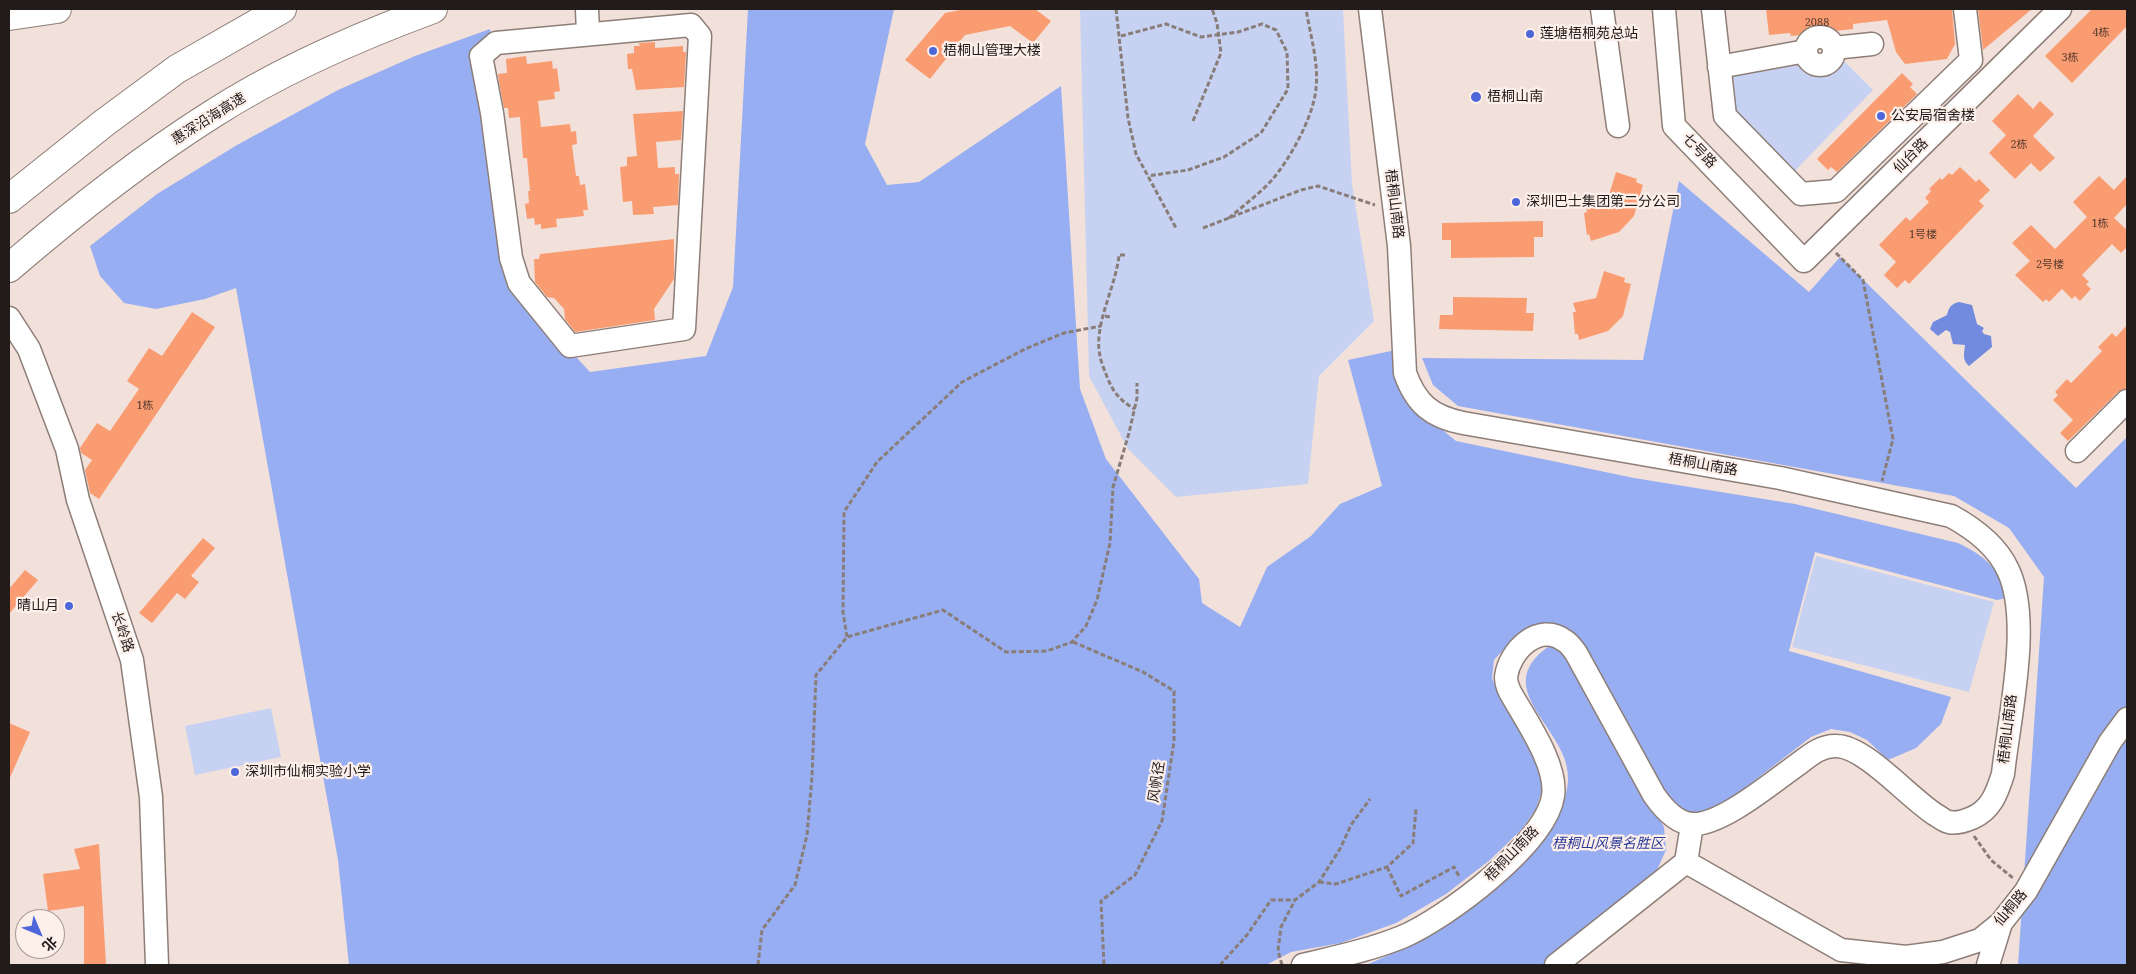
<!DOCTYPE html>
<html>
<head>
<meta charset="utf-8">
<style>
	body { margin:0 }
	#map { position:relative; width:2136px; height:974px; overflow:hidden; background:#f2e1da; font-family:"Noto Serif","Noto Sans SC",serif }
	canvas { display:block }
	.frame { position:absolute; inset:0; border:10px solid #211b19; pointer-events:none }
	.north { position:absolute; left:15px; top:909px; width:50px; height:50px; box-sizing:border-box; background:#fdefe9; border:1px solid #a59a96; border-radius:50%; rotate:135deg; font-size:14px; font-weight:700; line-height:20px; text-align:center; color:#211b19 }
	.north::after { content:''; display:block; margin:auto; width:18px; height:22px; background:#4d67db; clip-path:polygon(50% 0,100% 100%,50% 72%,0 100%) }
</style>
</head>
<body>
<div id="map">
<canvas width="2136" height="974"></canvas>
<div class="frame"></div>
<div class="north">北</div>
</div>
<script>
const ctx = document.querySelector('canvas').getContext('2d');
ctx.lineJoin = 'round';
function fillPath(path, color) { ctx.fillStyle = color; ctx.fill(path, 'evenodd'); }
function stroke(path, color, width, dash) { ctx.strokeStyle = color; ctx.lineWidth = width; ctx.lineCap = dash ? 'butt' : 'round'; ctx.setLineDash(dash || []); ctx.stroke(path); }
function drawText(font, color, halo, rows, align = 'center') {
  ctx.font = font + ' "Noto Serif","Noto Sans SC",serif'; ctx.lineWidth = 4.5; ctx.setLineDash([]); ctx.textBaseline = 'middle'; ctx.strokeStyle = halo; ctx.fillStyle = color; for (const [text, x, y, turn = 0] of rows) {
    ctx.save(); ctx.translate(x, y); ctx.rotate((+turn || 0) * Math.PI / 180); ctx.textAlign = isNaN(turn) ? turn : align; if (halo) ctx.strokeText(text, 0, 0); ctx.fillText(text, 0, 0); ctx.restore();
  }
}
const green = new Path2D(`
	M1080 9H1343L1352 184 1374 321 1319 376 1308 484 1176 497 1128 449 1089 376Z
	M1841 58 1873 90 1793 173 1733 113 1724 75 1797 60 1807 69 1818 73 1837 65Z
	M1816 556 1994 602 1969 692 1792 647Z
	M271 708 281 757 195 775 185 726Z`);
const forest = new Path2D(`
	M748 9H894L865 144 887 185 919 182 1061 86 1080 389 1106 459 1199 579 1202 603 1240 627 1267 567 1311 536 1340 504 1382 486 1348 360 1391 351 1410 362 1434 423 1456 441 1634 478 1795 504 1958 543C1989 558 1995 567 2010 597L1997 600 1815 552 1789 651 1951 697 1941 724 1916 748 1888 760 1867 740 1850 732 1831 729 1811 737 1728 801 1706 814 1683 813 1667 799 1572 637 1511 642 1494 660 1492 678 1501 701 1542 766 1543 787 1536 809 1522 829 1490 860 1446 894 1396 923 1341 943 1291 952 1266 965H349L338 860 236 288 205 299 156 309 124 303 100 276 90 246 157 194 237 145 338 90 415 56 490 29 516 292 590 372 706 356 733 287Z
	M1679 181 1809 292 1840 257 2076 488 2127 437V965H2018L2044 577 2009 528 1954 496 1458 406 1433 385 1422 358 1643 360Z
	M1549 646 1561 647 1576 665 1664 827 1666 850 1653 879 1546 965H1366C1435 937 1561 864 1568 781 1572 729 1486 691 1549 646Z`);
const water = new Path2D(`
	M1959 302 1972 305 1977 324 1984 328 1982 331 1984 334 1991 336 1992 347 1969 366C1962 360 1964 354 1965 345L1953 344 1950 332 1946 330 1938 336 1930 329 1933 322 1947 315C1949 307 1951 304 1959 302Z`);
const building = new Path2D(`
	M965 9H1035L1051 21 1033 43 1010 26 965 35 930 79 905 60 945 13Z
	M1766 9H1952L1955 44 1947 59 1905 64 1896 52 1887 20 1853 24V29L1791 36 1790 33 1769 35Z
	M1978 9H2032L1983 50Z
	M2092 9H2127V26L2072 83 2045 56Z
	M655 42V48L683 46V52H686L684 87 636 90 632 69H628L627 54 634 53V46H640L639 43Z
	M526 56 527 64 552 61 553 69 557 68 560 91 554 92 555 99 538 101 541 127 570 124 571 132 576 131 577 144 572 145 576 176H579L580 185 585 184 588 210H583L584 216 556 219 557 227 541 229V224L535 225 534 218 527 219 525 204 529 203 528 191H530L527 158H523L520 117 509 118 508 108H504L499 82 498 74 507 73 506 59Z
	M1902 73 1913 84 1910 87 1917 94 1837 172 1831 167 1828 170 1817 159Z
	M2018 94 2033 109 2040 101 2054 114 2033 136 2055 158 2040 172 2031 163 2015 179 1989 153 2006 135 1992 121Z
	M683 111 681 140 656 142 658 168 675 167V174H679L678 205 653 207 654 214 633 215 632 201 623 202 620 167 627 166V157L637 156 633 114Z
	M1960 167 1976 182 1979 179 1990 190 1979 201 1984 206 1909 284 1905 280 1897 288 1884 275 1896 262 1879 245 1906 217 1910 221 1929 202 1925 198 1931 191 1929 189 1940 178 1942 180 1949 173 1952 175Z
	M1616 172 1637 179 1636 182 1643 185 1634 216 1619 232 1591 241 1589 234 1587 235 1584 213 1587 212 1585 203 1608 198Z
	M2099 176 2114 190 2127 176V204L2114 218 2127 230V247L2121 253 2112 244 2082 275 2089 282 2086 284 2091 289 2080 301 2075 296 2072 299 2062 289 2049 302 2046 299 2043 302 2015 275 2030 261 2012 243 2031 225 2055 249 2087 217 2073 202Z
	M1543 221V237H1534V257L1451 258V240H1442V223Z
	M674 239V279L654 309 655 320 575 332 565 319 564 309 554 298 547 297 535 282 534 259H539L540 254Z
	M1604 271 1625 278 1624 282 1631 284 1623 316 1608 331 1579 340 1578 334H1575L1573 312H1576L1573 303 1596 298Z
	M1453 297 1527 298 1526 313H1534L1533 331 1439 329 1440 315H1453Z
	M192 312 215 327 99 499 90 493 85 470 92 460 81 453 80 448 97 423 110 431 139 389 127 381 149 348 162 356Z
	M2127 325V388L2118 392 2068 441 2060 433 2073 420 2053 400 2058 395 2055 392 2067 379 2071 383 2081 373 2102 351 2098 347 2112 333 2116 337Z
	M203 538 215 548 191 576 199 582 185 599 177 593 152 623 139 613Z
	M25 570 38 580 9 614V589Z
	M9 723 30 732 9 780Z
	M99 844 106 965H84V906L48 911 43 874 80 869 74 849Z`);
const path = new Path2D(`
	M1116 9 1128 118 1136 154 1176 228
	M1121 36 1166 24 1201 37 1238 32 1262 24 1276 30 1287 52 1288 89 1261 133 1224 157 1188 170 1148 176
	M1193 121 1221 53 1217 23 1212 9
	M1229 218C1243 206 1259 194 1272 180 1290 159 1314 116 1316 88 1319 63 1310 34 1306 9
	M1203 228 1301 190 1318 186 1375 205
	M1836 253 1863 280 1893 439 1882 481
	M1125 255H1119C1116 287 1093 325 1100 356 1101 362 1104 369 1106 374 1112 391 1120 401 1135 409
	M1105 316 1110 317
	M847 637 843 612 844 512 877 462 962 382 1025 349 1064 333 1101 326
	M1073 642 1143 672 1174 691V741L1162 821 1135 875 1101 901 1104 965
	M1974 836 1991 860 2013 878
	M1387 867 1401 896 1454 867 1460 878
	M1319 882 1336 884 1387 867 1413 843 1416 809
	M758 965 762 930 795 885 807 835 812 777 816 675 847 637 943 610 1006 652 1047 651 1072 642 1086 626 1097 600 1110 543 1113 487 1129 433 1137 398V383
	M1220 965 1247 935 1271 900H1295
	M1282 965 1278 951 1281 927 1295 900 1319 882 1340 849 1351 825 1370 799`);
const minor = new Path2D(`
	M587 9 588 33
	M1602 9 1618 126
	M1664 9 1674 126 1804 261 2060 9
	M1713 9 1725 116 1801 194 1836 191 1971 60 1965 9
	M691 25 700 36 684 329 570 346 519 283 511 258 492 113 481 56 496 43Z
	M1806 51a14 14 0 1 1 28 0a14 14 0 1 1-28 0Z
	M1834 48 1872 44
	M1719 67 1806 51
	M9 318 29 349 67 449 78 500 132 660 151 797 157 965
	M2077 451 2127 401
	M1692 825 1686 862 1841 950 1906 957 1943 952 1980 940 2001 923 2026 891 2110 742 2127 719
	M1303 965C1336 957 1370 950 1402 937 1445 919 1546 844 1553 796 1558 765 1525 719 1510 692 1508 688 1506 682 1506 677 1509 651 1539 621 1565 641 1569 643 1573 649 1576 653L1654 795C1663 808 1676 823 1692 824 1721 826 1774 781 1797 765 1809 756 1821 745 1837 746 1866 747 1910 799 1936 815 1940 817 1945 822 1949 822 1957 824 1965 821 1972 818 1991 810 1997 793 2003 774 2009 718 2032 620 2008 570 1997 546 1973 528 1951 516L1780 478 1463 423C1432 417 1416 404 1405 373L1399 246 1370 9
	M1556 965 1686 862
	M1988 965 2001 923`);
const major = new Path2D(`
	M9 16 57 9`);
const highway = new Path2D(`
	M9 199 104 123 177 69 282 9
	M9 268C73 213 140 160 211 115 279 71 357 37 433 9`);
const markers = [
	[1530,34,5,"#4d67db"],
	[933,51,5,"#4d67db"],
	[1476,97,6,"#4d67db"],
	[1881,116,5,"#4d67db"],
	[1516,202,5,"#4d67db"],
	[69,606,5,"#4d67db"],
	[235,772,5,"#4d67db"]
];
const numberNames = [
	["2088",1817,23],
	["4栋",2101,33],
	["3栋",2070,58],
	["2栋",2019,145],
	["1栋",2100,224],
	["1号楼",1923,235],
	["2号楼",2050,265],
	["1栋",145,406]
];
const poiNames = [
	["莲塘梧桐苑总站",1540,34],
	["梧桐山管理大楼",943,51],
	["梧桐山南",1487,97],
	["公安局宿舍楼",1891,116],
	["深圳巴士集团第二分公司",1526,202],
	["晴山月",59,606,"right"],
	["深圳市仙桐实验小学",245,772]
];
const streetNames = [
	["惠深沿海高速",209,119,-32],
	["七号路",1699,151,46],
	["仙台路",1911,156,-45],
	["梧桐山南路",1394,204,83],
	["梧桐山南路",1703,465,10],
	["长岭路",122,632,71],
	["梧桐山南路",2008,729,-83],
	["风帆径",1157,782,-81],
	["梧桐山南路",1512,854,-46],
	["仙桐路",2011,908,-50]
];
const parkNames = [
	["梧桐山风景名胜区",1608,844]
];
fillPath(green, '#c7d2f2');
fillPath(forest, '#98aef2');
fillPath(water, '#738bde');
fillPath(building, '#fa9c72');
stroke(minor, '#8d7e77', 25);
stroke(major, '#8d7e77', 30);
stroke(highway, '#8d7e77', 30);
stroke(path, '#887d78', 3, [5, 2.5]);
stroke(minor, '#fff', 22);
stroke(major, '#fff', 28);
stroke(highway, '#fff', 28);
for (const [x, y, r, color] of markers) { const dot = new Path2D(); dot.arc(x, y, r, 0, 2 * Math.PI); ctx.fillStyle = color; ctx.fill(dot); stroke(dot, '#fdefe9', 2); }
drawText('11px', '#573b2f', null, numberNames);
drawText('14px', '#211b19', '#fdefe9', poiNames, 'left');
drawText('14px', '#211b19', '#fdefe9', streetNames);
drawText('italic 14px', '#293a9a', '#fdefe9', parkNames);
</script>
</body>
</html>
